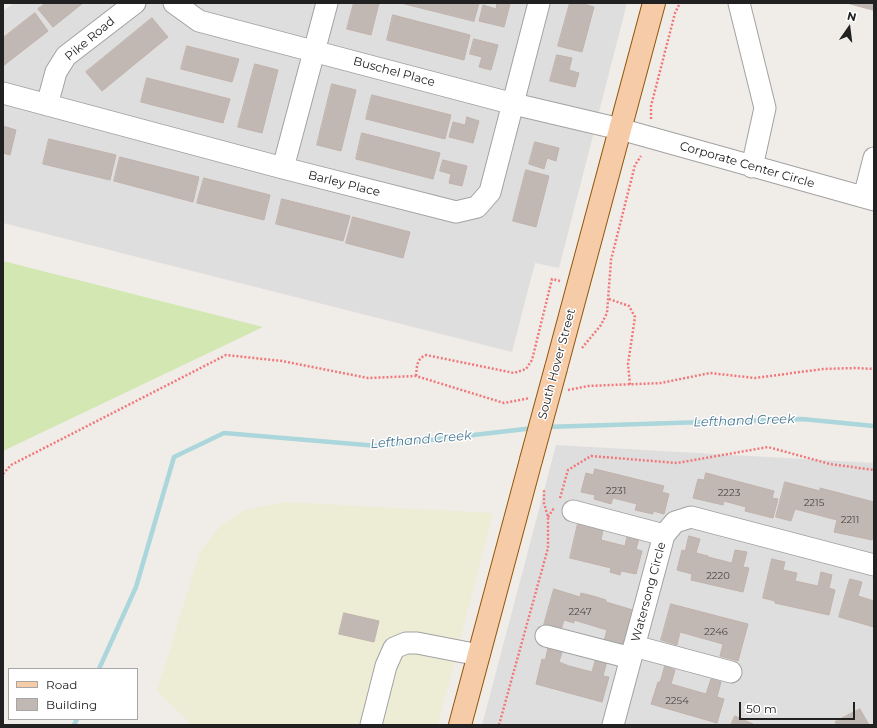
<!DOCTYPE html>
<html>
<head>
<meta charset="utf-8">
<style>
	body { margin:0 }
	#map { position:relative; width:877px; height:728px; overflow:hidden; background:#f0ede8; font-family:Montserrat,sans-serif }
	canvas { display:block }
	.frame { position:absolute; inset:0; border:4px solid #212121; pointer-events:none }
	.legend { position:absolute; left:8px; top:668px; width:130px; height:52px; box-sizing:border-box; background:#fff; border:1px solid #a6a6a6; margin:0; padding:5px 7px; list-style:none; font-size:12px; color:#212121 }
	.legend li { display:flex; align-items:center; gap:8px; height:20px }
	.legend b { width:20px; border:1px solid #a6a6a6 }
	.north { position:absolute; left:829px; top:8px; width:40px; height:40px; -webkit-text-stroke:3px #fff; paint-order:stroke; rotate:14deg; font-size:11px; font-weight:700; line-height:16px; text-align:center; color:#212121 }
	.north::after { content:''; display:block; margin:auto; width:14px; height:18px; background:#212121; clip-path:polygon(50% 0,100% 100%,50% 72%,0 100%) }
	.scale { position:absolute; left:739px; top:702px; width:116px; height:18px; box-sizing:border-box; border:2px solid #212121; border-top:0; padding-left:5px; font-size:12px; line-height:14px; white-space:nowrap; color:#212121; -webkit-text-stroke:3px #fff; paint-order:stroke }
</style>
</head>
<body>
<div id="map">
<canvas width="877" height="728"></canvas>
<div class="frame"></div>
<ul class="legend">
<li><b style="height:5px;background:#f6cba7"></b>Road</li>
<li><b style="height:11px;background:#c1b8b4"></b>Building</li>
</ul>
<div class="north">N</div>
<div class="scale">50 m</div>
</div>
<script>
const ctx = document.querySelector('canvas').getContext('2d');
ctx.lineJoin = 'round';
function fillPath(path, color) { ctx.fillStyle = color; ctx.fill(path, 'evenodd'); }
function stroke(path, color, width, dash) { ctx.strokeStyle = color; ctx.lineWidth = width; ctx.lineCap = dash ? 'butt' : 'round'; ctx.setLineDash(dash || []); ctx.stroke(path); }
function drawText(font, color, halo, rows, align = 'center') {
  ctx.font = font + ' Montserrat,sans-serif'; ctx.lineWidth = 3; ctx.setLineDash([]); ctx.textBaseline = 'middle'; ctx.strokeStyle = halo; ctx.fillStyle = color; for (const [text, x, y, turn = 0] of rows) {
    ctx.save(); ctx.translate(x, y); ctx.rotate((+turn || 0) * Math.PI / 180); ctx.textAlign = isNaN(turn) ? turn : align; if (halo) ctx.strokeText(text, 0, 0); ctx.fillText(text, 0, 0); ctx.restore();
  }
}
const residential = new Path2D(`
	M14 3H627L559 268 535 263 512 352 3 223V11Z
	M556 445 874 463V725H482Z`);
const farmland = new Path2D(`
	M286 502 493 513 438 725H192L157 691 200 552 221 525 245 510Z`);
const grass = new Path2D(`
	M3 261 263 327 3 451Z`);
const stream = new Path2D(`
	M545 427 802 419 874 426
	M99 669 136 587 174 457 224 433 378 446 534 428
	M74 725 77 719`);
const building = new Path2D(`
	M46 3H83L53 27 38 9Z
	M354 3H379L371 35 347 29Z
	M401 3H479L474 21Z
	M497 3 510 4 504 27 479 21 483 5 496 9Z
	M570 3H580L594 7 582 52 558 46Z
	M847 3H874V10Z
	M35 13 48 31 3 66V38Z
	M393 15 470 35 464 60 387 40Z
	M152 18 168 37 102 91 86 72Z
	M474 39 498 45 491 70 479 67 482 57 470 54Z
	M187 46 239 59 232 82 181 69Z
	M557 55 572 58 569 70 579 73 575 87 550 81Z
	M255 64 278 70 262 133 238 127Z
	M147 78 230 99 223 123 141 102Z
	M332 84 356 90 341 151 317 145Z
	M372 95 451 115 445 139 366 119Z
	M467 117 479 121 473 143 449 137 453 122 465 125Z
	M3 126 16 130 10 155 3 153Z
	M362 133 440 153 433 179 356 159Z
	M49 139 116 155 110 180 43 164Z
	M535 142 559 148 556 161 547 158 544 169 529 164Z
	M120 157 199 177 193 202 114 181Z
	M443 160 467 166 462 186 449 183 451 174 440 171Z
	M526 170 549 176 536 227 513 221Z
	M204 178 270 195 264 220 197 203Z
	M282 199 350 216 343 241 276 224Z
	M353 217 410 232 403 258 346 243Z
	M595 469 664 486 662 492 669 494 664 514 653 511V514L635 510 637 504 613 498 611 504 594 499 595 495 581 492 586 473 593 475Z
	M706 473 774 491 772 498 778 499 773 518 745 511 746 507 724 501 723 505 693 498 698 479 704 480Z
	M785 482 820 491V488L874 502V531L872 540 834 532 837 520 795 509 791 521 776 517Z
	M579 519 604 525 601 540 625 546 628 532 640 535 636 549 642 551 636 574 621 571 620 575 610 572 611 568 570 558Z
	M689 536 700 539 696 553 708 556V557L732 563 735 550 747 552 743 567 749 568 743 592 691 580 692 574 677 570 682 550 685 551Z
	M772 559 785 562 783 570 797 573 795 581 818 586 821 572 832 575 829 588 835 590 829 615 775 603V601L763 598Z
	M850 579 862 582 858 596 874 601V627L839 617Z
	M554 589 580 597 581 593 593 596 606 600V602L633 610 622 646 604 641 607 630 574 620V623L564 620 561 630 544 625Z
	M671 604 748 624 738 661 720 656 723 644 680 632 677 645 661 640Z
	M344 613 379 621 374 642 339 634Z
	M549 645 563 649 559 662 569 666 592 672 596 658 607 661 603 676 609 677 602 702 536 684 542 659 545 660Z
	M665 666 675 670 671 684 706 694 711 679 721 682 717 697 724 699 717 723 651 704 658 682H660Z
	M860 709 869 725H837L835 722Z
	M735 716 753 724 752 725H731Z`);
const path = new Path2D(`
	M651 119V106L675 13 680 3
	M609 299 629 306 635 317 628 364 630 385
	M582 348 601 325 607 313 611 260 635 165 641 156
	M416 376C417 367 416 359 426 355L514 373 526 369 532 360 552 279 560 281
	M568 390 588 386 661 383 710 373 755 378 823 369 856 368 874 369
	M3 474 11 465 226 355 282 361 368 378 416 376 504 403 530 398
	M560 498 568 470 591 456 677 463 768 447 830 464 874 470
	M548 517 554 508
	M499 725 548 548V517L544 503V489`);
const minor = new Path2D(`
	M174 3 199 21 514 104 620 129 874 200
	M739 3 765 108 752 167
	M3 93 283 168 456 212 477 207 490 192 539 3
	M47 105 56 72 66 56 135 3
	M283 168 327 3
	M864 197 874 158
	M573 511 664 535
	M546 636 631 658
	M634 646 731 672
	M371 725 386 666 394 648 406 643H417L479 655
	M613 725 664 535 675 522 691 517 874 565`);
const major = new Path2D(`
	M556 368 654 3
	M460 725 531 460`);
const majorBridge = new Path2D(`
	M531 460 556 368`);
const numberNames = [
	["2231",616,491],
	["2223",729,493],
	["2215",814,503],
	["2211",850,520],
	["2220",718,576],
	["2247",580,612],
	["2246",716,632],
	["2254",677,701]
];
const streetNames = [
	["Pike Road",90,39,-40],
	["Buschel Place",394,72,15],
	["Corporate Center Circle",747,165,16],
	["Barley Place",344,184,14],
	["South Hover Street",557,364,-75],
	["Watersong Circle",649,592,-75]
];
const waterNames = [
	["Lefthand Creek",744,421,-2],
	["Lefthand Creek",421,440,-5]
];
fillPath(residential, '#dfdede');
fillPath(farmland, '#edecd5');
fillPath(grass, '#d2e7b2');
stroke(stream, '#abd6db', 4.5);
fillPath(building, '#c1b8b4');
stroke(building, '#c1b2ab', 1);
stroke(minor, '#a2a2a2', 23);
stroke(major, '#93560a', 24);
stroke(path, '#f1787a', 2.5, [2, 2]);
stroke(minor, '#fff', 21);
stroke(major, '#f6cba7', 22);
stroke(majorBridge, '#93560a', 24, []);
stroke(majorBridge, '#f6cba7', 22);
drawText('10px', '#494746', null, numberNames);
drawText('12px', '#212121', '#fff', streetNames);
drawText('italic 13px', '#487794', '#fff', waterNames);
</script>
</body>
</html>
